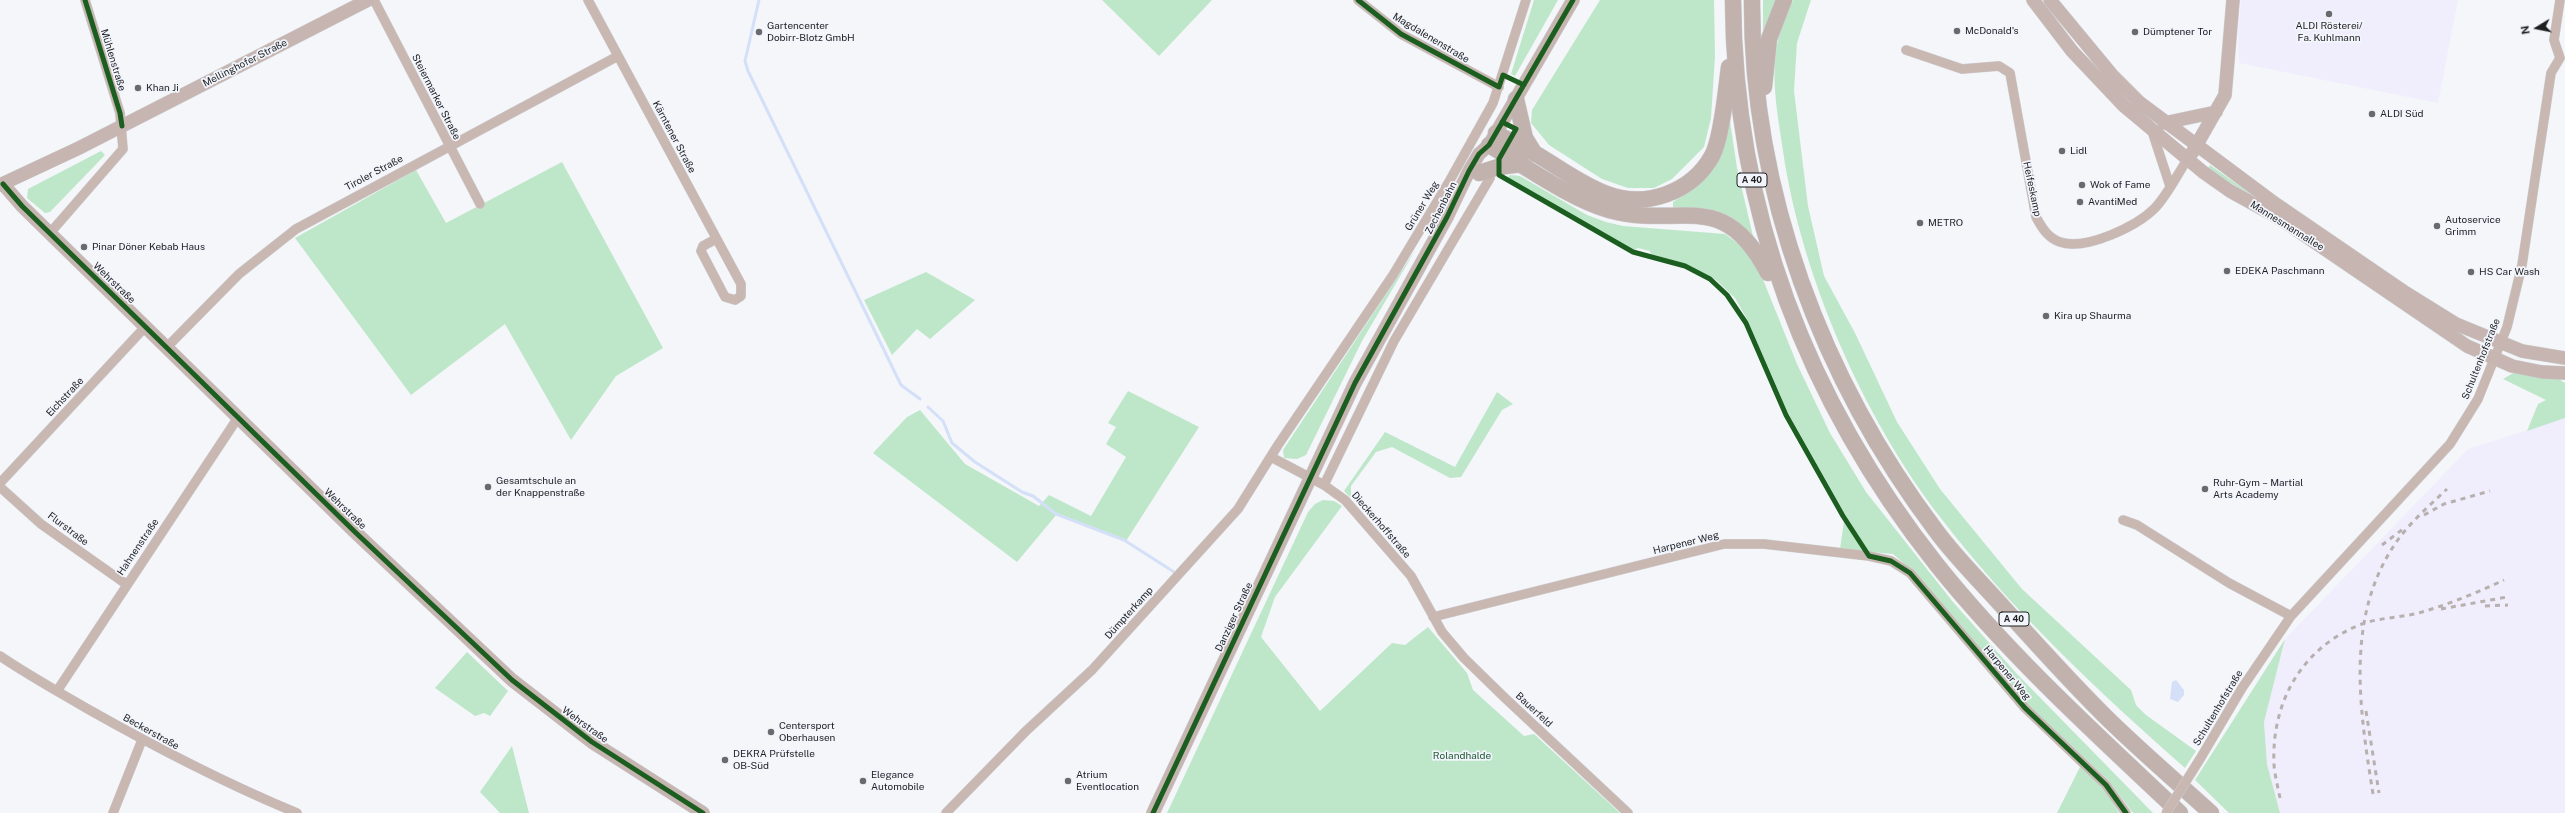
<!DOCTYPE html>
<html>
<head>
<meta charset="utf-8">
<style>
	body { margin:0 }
	#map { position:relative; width:2565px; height:813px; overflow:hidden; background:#f4f6fa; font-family:"Public Sans",sans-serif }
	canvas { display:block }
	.north { position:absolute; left:2517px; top:8px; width:40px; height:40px; -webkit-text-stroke:3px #f2f5fc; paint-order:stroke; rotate:260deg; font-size:11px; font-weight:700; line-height:16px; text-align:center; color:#1e1f21 }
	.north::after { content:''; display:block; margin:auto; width:14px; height:18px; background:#1e1f21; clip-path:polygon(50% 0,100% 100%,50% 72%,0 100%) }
</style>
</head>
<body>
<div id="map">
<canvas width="2565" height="813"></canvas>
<div class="north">N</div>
</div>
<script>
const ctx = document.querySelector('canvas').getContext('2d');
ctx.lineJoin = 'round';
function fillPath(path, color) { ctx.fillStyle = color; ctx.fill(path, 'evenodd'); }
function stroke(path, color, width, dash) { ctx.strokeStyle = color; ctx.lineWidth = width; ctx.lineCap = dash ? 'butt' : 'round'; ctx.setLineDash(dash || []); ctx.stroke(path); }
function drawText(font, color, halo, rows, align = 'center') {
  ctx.font = font + ' "Public Sans",sans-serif'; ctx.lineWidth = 3.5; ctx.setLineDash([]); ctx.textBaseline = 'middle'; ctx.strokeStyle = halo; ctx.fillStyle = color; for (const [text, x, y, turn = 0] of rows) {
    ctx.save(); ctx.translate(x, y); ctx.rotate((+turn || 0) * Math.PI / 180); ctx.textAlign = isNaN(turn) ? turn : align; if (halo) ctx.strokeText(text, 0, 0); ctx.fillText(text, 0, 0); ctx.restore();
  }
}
const industrial = new Path2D(`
	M2241 0H2458L2438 103 2239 63 2238 31Z
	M2565 418V813H2280L2267 764 2264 722 2285 639 2468 449Z`);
const green = new Path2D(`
	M1102 0H1212L1159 56Z
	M1534 0H1558L1515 76 1511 74Z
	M1600 0H1714L1715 56 1711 118 1704 147 1672 179 1654 188H1628L1602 179 1549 145 1531 123 1532 110Z
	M1763 0H1776L1763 33Z
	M1793 0H1811L1797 43 1794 91 1808 206 1824 276 1855 333 1897 422 1940 489 2022 589 2131 690 2136 705 2146 715 2196 751 2185 768C2098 691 2011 610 1940 517 1863 417 1801 275 1783 151 1775 96 1765 51 1793 0Z
	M1729 114 1737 168 1753 236C1729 217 1705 208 1673 207V202C1717 176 1717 161 1729 114Z
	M101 151 105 155 50 212 45 213 27 198 28 189Z
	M562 162 663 348 616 376 571 440 505 324 411 395 295 238 416 170 446 223Z
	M2210 165 2257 198V199L2208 169Z
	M1510 175 1520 176 1587 215 1606 222 1623 226 1725 234 1744 248 1762 277 1797 364 1830 433 1866 492 1953 602 2017 674 2153 813H2133L2109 781 2028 705 1914 572 1893 554 1840 549 1845 514 1788 413 1748 321 1735 298 1716 280 1688 265 1651 254 1650 251 1638 248 1634 250 1601 233 1507 178Z
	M1416 249 1362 341 1306 455 1297 459 1284 458 1283 450Z
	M926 272 975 300 930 339 917 329 892 355 864 300Z
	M2515 372 2559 379 2565 383V418L2527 431 2538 404 2546 400 2503 379Z
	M1128 391 1199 427 1126 541 1057 514 1017 562 873 453 907 417 920 410 965 464 1039 506 1049 495 1091 516 1126 457 1106 444 1116 427 1108 423Z
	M1497 392 1513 404 1502 410 1461 477 1450 478 1392 447 1376 452 1351 486V498L1344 491 1385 432 1455 467Z
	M1323 500 1334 501 1342 506 1275 597 1261 637 1320 711 1392 643 1405 645 1428 627 1467 673 1473 690 1524 736 1534 734 1620 813H1167L1308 512 1315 504Z
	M2285 639 2264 722 2267 764 2280 813H2229L2195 780Z
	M467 652 508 691 490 716 484 713 475 716 435 688Z
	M512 746 529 813H500L480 792Z
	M2081 765 2107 793 2119 813H2057Z`);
const water = new Path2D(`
	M2176 680 2184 690V695L2178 702 2170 699 2172 682Z`);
const stream = new Path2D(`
	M759 0 745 61 748 71 901 385 920 399
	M928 407 943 421 952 443 975 462 1022 492 1033 496 1056 514 1124 540 1174 572`);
const street = new Path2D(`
	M374 0 480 204
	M588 0 741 284V296L735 300 725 297 701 251 703 246 716 239
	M1358 0 1401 34 1499 87
	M1906 50 1962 69 1999 66 2010 73 2036 217C2042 228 2048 238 2060 242 2086 251 2137 226 2155 208 2168 194 2177 175 2187 160
	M2152 131 2170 186
	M50 233 123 149 120 113 85 0
	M167 347 239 274 296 229 618 56
	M1271 457 1324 485 1345 500 1411 576 1442 632 1464 658 1505 698 1628 813
	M0 483 146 326
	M1324 485 1394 341 1490 178
	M0 487 41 524 126 584
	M2123 520 2137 525 2229 583 2291 616
	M1433 617 1724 544H1764L1869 556 1891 561 1910 573 2025 708 2106 785 2126 813
	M0 656C28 675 57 691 86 708 155 747 224 783 297 813
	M57 691 239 416
	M2200 759 2242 688 2291 616 2450 444 2478 399 2507 327 2522 265 2551 73 2560 58 2554 40 2560 0
	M113 813 142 740
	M946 813 1026 731 1092 670 1238 509 1278 445 1393 275 1450 180 1493 103 1526 0`);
const secondary = new Path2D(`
	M2033 0 2072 51 2124 106 2203 172 2230 191 2279 218 2467 346 2512 366 2542 372 2565 373
	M2050 0 2112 75 2139 102 2273 202 2406 293 2456 324 2522 351 2565 358
	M2164 123 2216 112
	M2192 153 2225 95 2233 0
	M3 184 22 206 355 532 512 680 592 742 703 813
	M0 185 79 148 368 0
	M1153 813 1355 383 1447 217 1469 171 1479 154 1489 145 1573 0`);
const highway = new Path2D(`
	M1733 0C1734 211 1807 401 1937 565 2009 655 2096 734 2180 813
	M1752 0C1751 192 1822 380 1937 532 1954 555 1975 576 1994 597 2032 639 2070 682 2110 721 2143 753 2178 783 2211 813
	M1764 87 1769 39 1784 0
	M1516 99 1525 138 1535 154
	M1496 133C1509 141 1523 147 1536 154 1560 168 1582 185 1607 194 1646 209 1692 192 1712 156 1722 138 1726 89 1729 67
	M1489 145C1523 165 1572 200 1609 210 1681 230 1722 185 1768 273
	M1479 173 1498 167 1522 164`);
const rail = new Path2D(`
	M2424 515 2444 504 2490 491
	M2382 545 2403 529
	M2485 606 2508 605
	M2441 609 2507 597
	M2366 711 2379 793
	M2373 794C2360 712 2345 621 2393 547 2407 525 2428 507 2447 489
	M2280 798C2278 788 2275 776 2274 765 2271 702 2302 647 2362 624 2381 617 2402 618 2422 612 2450 604 2478 592 2504 580`);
const streetBridge = new Path2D(`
	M2166 813 2200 759`);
const cycleway = new Path2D(`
	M85 0 120 113 122 126
	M1358 0 1401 34 1499 87 1503 75 1524 85
	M1502 122 1516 129 1499 159V175L1633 252 1685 266 1710 279 1727 295 1746 323 1786 415 1843 516 1869 556 1891 561 1910 573 2025 708 2106 785 2126 813
	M3 184 22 206 355 532 512 680 592 742 703 813
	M1153 813 1355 383 1447 217 1469 171 1479 154 1489 145 1573 0`);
const markers = [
	[2329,14,4,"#696a6d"],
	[1957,31,4,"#696a6d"],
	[759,32,4,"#696a6d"],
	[2135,32,4,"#696a6d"],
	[138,88,4,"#696a6d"],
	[2372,114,4,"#696a6d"],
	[2062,151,4,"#696a6d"],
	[2082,185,4,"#696a6d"],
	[2080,202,4,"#696a6d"],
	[1920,223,4,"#696a6d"],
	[2437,226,4,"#696a6d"],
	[84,247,4,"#696a6d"],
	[2227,271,4,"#696a6d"],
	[2471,272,4,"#696a6d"],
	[2046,316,4,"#696a6d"],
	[488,487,4,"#696a6d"],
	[2205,489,4,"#696a6d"],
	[771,732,4,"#696a6d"],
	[725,760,4,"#696a6d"],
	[863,781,4,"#696a6d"],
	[1068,781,4,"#696a6d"]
];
const shields = [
	[1752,180,30],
	[2014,619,30]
];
const shieldNames = [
	["A 40",1752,180],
	["A 40",2014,619]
];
const poiNames = [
	["Gartencenter",767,26],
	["Dobirr-Blotz GmbH",767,38],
	["ALDI Rösterei/",2329,26,"center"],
	["Fa. Kuhlmann",2329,38,"center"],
	["McDonald's",1965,31],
	["Dümptener Tor",2143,32],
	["Khan Ji",146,88],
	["ALDI Süd",2380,114],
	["Lidl",2070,151],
	["Wok of Fame",2090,185],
	["AvantiMed",2088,202],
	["Autoservice",2445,220],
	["Grimm",2445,232],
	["METRO",1928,223],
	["Pinar Döner Kebab Haus",92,247],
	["EDEKA Paschmann",2235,271],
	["HS Car Wash",2479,272],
	["Kira up Shaurma",2054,316],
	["Gesamtschule an",496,481],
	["der Knappenstraße",496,493],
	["Ruhr-Gym – Martial",2213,483],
	["Arts Academy",2213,495],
	["Centersport",779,726],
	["Oberhausen",779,738],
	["DEKRA Prüfstelle",733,754],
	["OB-Süd",733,766],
	["Elegance",871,775],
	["Automobile",871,787],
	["Atrium",1076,775],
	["Eventlocation",1076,787]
];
const streetNames = [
	["Magdalenenstraße",1431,38,31],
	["Mühlenstraße",113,60,73],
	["Mellinghofer Straße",245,63,-27],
	["Steiermarker Straße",436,97,63],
	["Kärntener Straße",674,137,62],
	["Tiroler Straße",374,173,-28],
	["Heifeskamp",2032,189,78],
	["Grüner Weg",1422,206,-59],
	["Zechenbahn",1441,208,-63],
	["Mannesmannallee",2287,226,32],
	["Wehrstraße",114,283,44],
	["Schultenhofstraße",2481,359,-68],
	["Eichstraße",65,397,-47],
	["Wehrstraße",345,509,44],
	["Dieckerhoffstraße",1381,525,49],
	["Flurstraße",68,529,37],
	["Harpener Weg",1686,543,-14],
	["Hahnenstraße",138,547,-56],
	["Dümpterkamp",1129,613,-48],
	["Danziger Straße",1234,617,-65],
	["Harpener Weg",2007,673,50],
	["Schultenhofstraße",2218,708,-59],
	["Bauerfeld",1534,710,43],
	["Wehrstraße",585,725,36],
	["Beckerstraße",151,732,29]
];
const parkNames = [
	["Rolandhalde",1462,756]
];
fillPath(industrial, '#f0eefc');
fillPath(green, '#bee7ca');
fillPath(water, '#d3e0f7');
stroke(stream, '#d3e0f7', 3);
stroke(street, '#cecfd2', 10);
stroke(secondary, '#cecfd2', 14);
stroke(highway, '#cecfd2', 17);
stroke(street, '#c9b7b2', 9);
stroke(secondary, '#c6b5b0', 13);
stroke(highway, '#c1b2ae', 16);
stroke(rail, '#b8b0af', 3, [5, 5]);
stroke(streetBridge, '#cecfd2', 10, []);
stroke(streetBridge, '#c9b7b2', 9);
stroke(cycleway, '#1b5e20', 5);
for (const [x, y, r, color] of markers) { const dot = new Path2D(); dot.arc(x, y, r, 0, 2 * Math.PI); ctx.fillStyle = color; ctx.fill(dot); stroke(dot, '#f2f5fc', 1.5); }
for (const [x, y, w] of shields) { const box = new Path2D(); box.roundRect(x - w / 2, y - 7, w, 14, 3); ctx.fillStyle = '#f2f5fc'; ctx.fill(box); stroke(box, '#1e1f21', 1); }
drawText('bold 9px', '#1e1f21', null, shieldNames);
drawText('10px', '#1e1f21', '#f2f5fc', poiNames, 'left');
drawText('10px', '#1e1f21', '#f2f5fc', streetNames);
drawText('10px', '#1e5932', '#f2f5fc', parkNames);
</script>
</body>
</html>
